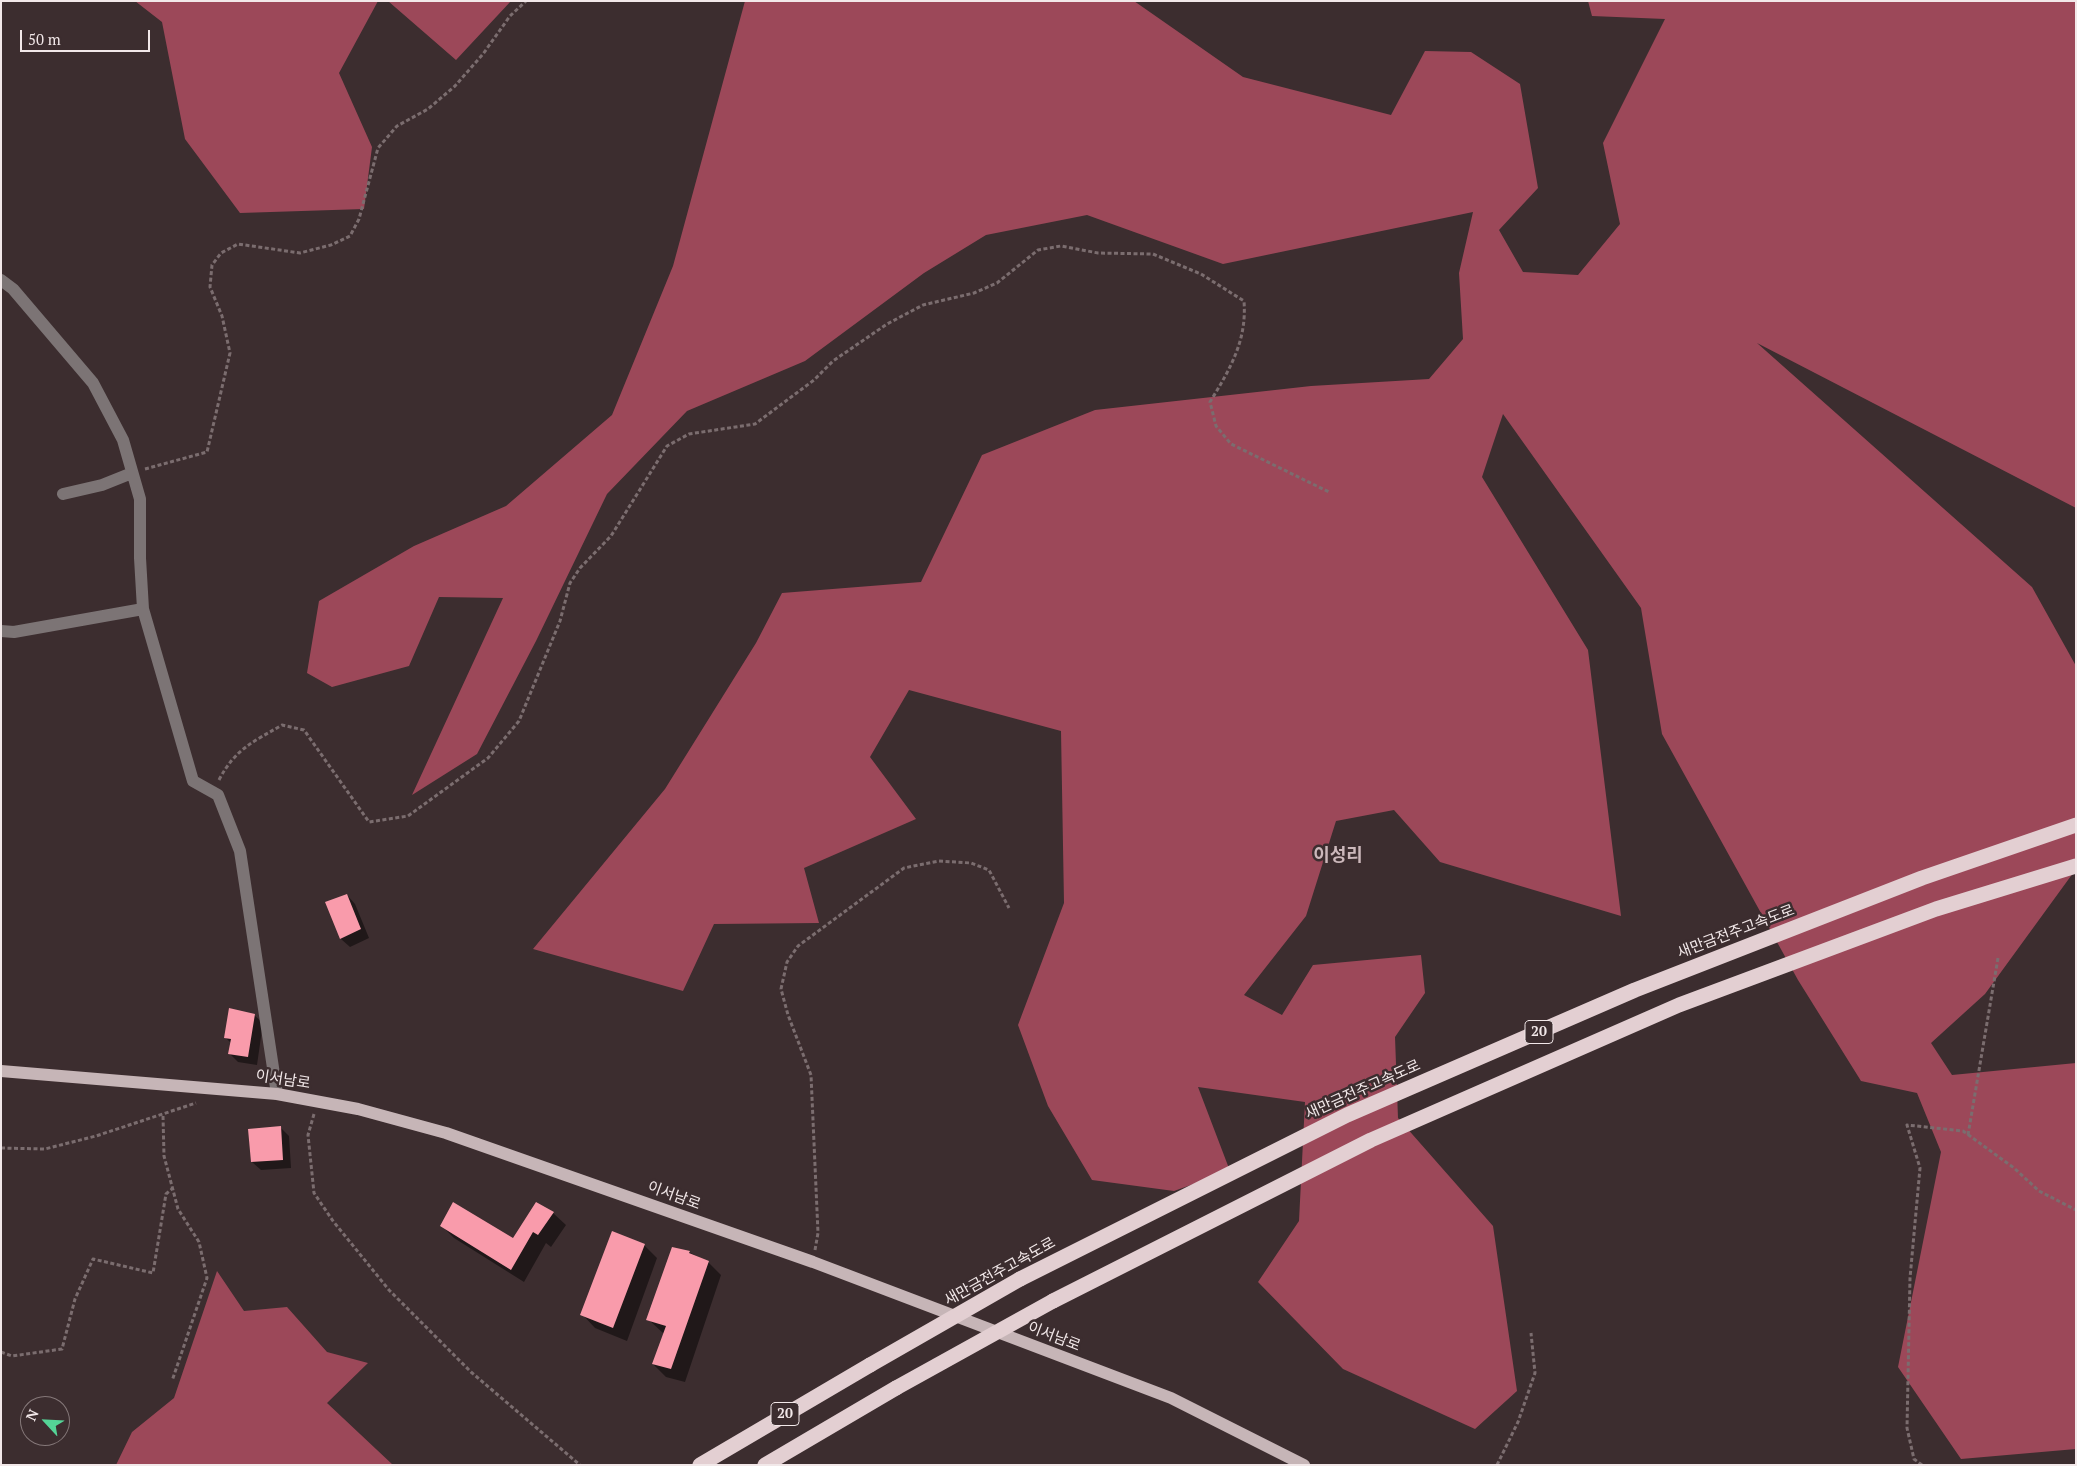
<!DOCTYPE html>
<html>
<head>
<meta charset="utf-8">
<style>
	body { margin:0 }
	#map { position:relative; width:2077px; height:1466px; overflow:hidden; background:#3c2d2f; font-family:"PT Serif",serif }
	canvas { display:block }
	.frame { position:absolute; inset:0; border:2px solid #f2e8e9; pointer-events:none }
	.north { position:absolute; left:20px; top:1396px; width:50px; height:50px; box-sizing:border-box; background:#3c2d2f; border:1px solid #857879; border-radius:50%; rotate:295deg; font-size:14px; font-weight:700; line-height:20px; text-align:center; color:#f2e8e9 }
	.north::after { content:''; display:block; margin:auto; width:18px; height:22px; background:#54d396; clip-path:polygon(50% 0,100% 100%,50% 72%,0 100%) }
	.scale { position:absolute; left:20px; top:30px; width:130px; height:22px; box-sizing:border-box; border:2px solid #f2e8e9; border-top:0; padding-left:6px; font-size:15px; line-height:18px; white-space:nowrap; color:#f2e8e9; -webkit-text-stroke:4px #3c2d2f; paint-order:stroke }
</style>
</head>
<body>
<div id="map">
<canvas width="2077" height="1466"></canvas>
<div class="frame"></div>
<div class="north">N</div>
<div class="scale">50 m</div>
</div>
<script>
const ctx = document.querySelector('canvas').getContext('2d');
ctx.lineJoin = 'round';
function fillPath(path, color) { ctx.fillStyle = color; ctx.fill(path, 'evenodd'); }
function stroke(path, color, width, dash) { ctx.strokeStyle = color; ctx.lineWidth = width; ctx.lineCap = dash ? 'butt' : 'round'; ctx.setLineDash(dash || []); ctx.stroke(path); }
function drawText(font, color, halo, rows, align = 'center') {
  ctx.font = font + ' "PT Serif","Noto Sans KR",serif'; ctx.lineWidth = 5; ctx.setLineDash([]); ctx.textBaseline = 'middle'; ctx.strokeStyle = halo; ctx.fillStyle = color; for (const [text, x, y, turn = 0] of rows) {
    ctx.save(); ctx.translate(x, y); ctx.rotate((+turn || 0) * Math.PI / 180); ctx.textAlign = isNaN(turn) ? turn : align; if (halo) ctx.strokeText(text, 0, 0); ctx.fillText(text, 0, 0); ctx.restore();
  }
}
const forest = new Path2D(`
	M135 1H378L339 73 372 147 364 209 240 213 185 139 162 22Z
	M388 1H511L456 60Z
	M745 1H1134L1243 77 1391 115 1425 51 1471 52 1520 84 1538 188 1499 230 1523 272 1578 275 1620 224 1603 143 1665 19 1592 16 1588 1H2076V508L1757 343 2032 587 2076 666V869L1985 994 1931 1043 1952 1075 2076 1063V1449L1961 1459 1898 1367 1941 1152 1917 1093 1861 1081 1798 980 1662 734 1641 608 1503 414 1482 477 1588 650 1621 916 1440 862 1394 810 1336 821 1306 916 1244 995 1282 1015 1313 965 1421 955 1425 993 1395 1037 1398 1118 1493 1226 1517 1391 1475 1429 1343 1369 1258 1282 1299 1221 1305 1102 1198 1087 1230 1171 1174 1191 1092 1180 1048 1106 1018 1025 1064 903 1061 731 909 690 870 757 916 819 804 868 819 923 714 924 683 991 533 949 665 789 756 643 782 593 921 582 982 455 1095 410 1311 386 1429 379 1463 339 1459 273 1473 212 1223 264 1087 215 986 235 924 273 805 361 687 411 607 494 536 641 477 754 412 795 503 598 439 597 409 666 332 687 307 673 319 601 414 546 506 506 612 415 673 266Z
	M217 1271 244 1311 287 1307 327 1352 368 1363 327 1403 393 1465H116L132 1432 174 1398Z`);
const shadow = new Path2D(`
	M347 895 355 904 369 938 350 947 341 939 327 902Z
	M254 1015 263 1023 257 1065 238 1062 230 1054 231 1043 225 1037Z
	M280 1127 289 1136 291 1168 261 1170 252 1162Z
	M553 1213 566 1225 551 1247 546 1243 524 1282 454 1238 442 1226 513 1240Z
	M644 1245 657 1258 627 1341 595 1328 582 1314Z
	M689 1252 708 1262 721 1275 685 1382 666 1377 653 1364 664 1334 648 1319Z`);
const building = new Path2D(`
	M347 894 361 929 340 939 325 902Z
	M229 1008 255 1014 248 1057 228 1054 231 1039 224 1038Z
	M281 1126 283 1160 251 1162 248 1129Z
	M453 1202 513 1238 536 1202 554 1212 538 1235 533 1232 511 1270 440 1226Z
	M612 1231 645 1244 613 1328 580 1315Z
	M672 1247 690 1251 689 1253 709 1261 671 1369 652 1364 666 1326 646 1320Z`);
const path = new Path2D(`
	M145 469 207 452 230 353 222 316 210 287 212 265 221 253 238 244 300 253 331 245 350 236 359 219 378 148 397 126 428 109 455 86 483 54 510 16 526 1
	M219 780C235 749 253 742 282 725L304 730 369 822 408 816 488 758 519 721 560 621 570 583 580 568 611 536 667 446 689 434 755 424 814 380 833 361 887 324 923 305 974 293 997 283 1038 250 1061 246 1098 253 1153 254 1201 274 1244 301C1247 341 1230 369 1210 402L1216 426 1231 444 1329 492
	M314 1114 308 1135 314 1193 333 1221 389 1290 471 1372 580 1465
	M163 1116 164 1156 178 1209 199 1242 207 1278 172 1381
	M1968 1135 1998 958
	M1 1148 45 1149 96 1136 196 1103
	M815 1250 818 1233 811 1075 788 1015 781 989 787 962 798 946 904 868 939 861 971 863 989 870 1009 908
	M1 1352 12 1356 62 1349 75 1299 93 1259 153 1273 166 1194 173 1188
	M1497 1465 1518 1422 1535 1373 1531 1333
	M1922 1465 1914 1459 1907 1428 1910 1278 1920 1168 1907 1125 1963 1131 2014 1168 2039 1191 2076 1210`);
const minor = new Path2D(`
	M1 280 13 289 93 383 123 440 140 499V558L143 609 193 781 218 795 240 851 277 1094
	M63 494 102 485 132 473
	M1 631 14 632 143 609`);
const major = new Path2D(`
	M1 1071 277 1094 358 1109 446 1133 813 1262 1171 1398 1304 1465`);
const highway = new Path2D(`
	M1020 1279 1347 1115 1635 990 1922 878 2076 825
	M1053 1301 1371 1140 1679 1005 1936 909 2076 866
	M700 1465 870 1365
	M765 1465 896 1388`);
const highwayBridge = new Path2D(`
	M870 1365 1020 1279
	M896 1388 1053 1301`);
const shields = [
	[1539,1032,28],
	[785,1414,28]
];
const shieldNames = [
	["20",1539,1032],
	["20",785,1414]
];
const streetNames = [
	["새만금전주고속도로",1736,932,-21],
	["이서남로",283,1080,9],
	["새만금전주고속도로",1363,1090,-24],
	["이서남로",674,1196,20],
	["새만금전주고속도로",1000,1272,-29],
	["이서남로",1054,1337,21]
];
const quarterNames = [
	["이성리",1338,856]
];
fillPath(forest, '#9c4859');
fillPath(shadow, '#0007');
fillPath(building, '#f99bab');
stroke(path, '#7b6d6f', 3, [4, 2.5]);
stroke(minor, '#7c7475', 12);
stroke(major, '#c6b5b7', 12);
stroke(highway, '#e3cfd2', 15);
stroke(highwayBridge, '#e3cfd2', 15);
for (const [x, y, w] of shields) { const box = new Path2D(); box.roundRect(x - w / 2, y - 11.5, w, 23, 4); ctx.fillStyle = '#3c2d2f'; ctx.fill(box); stroke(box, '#f2e8e9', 1); }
drawText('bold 14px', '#f2e8e9', null, shieldNames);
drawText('15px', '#f2e8e9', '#3c2d2f', streetNames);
drawText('bold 18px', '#ccb8bb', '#3c2d2f', quarterNames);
</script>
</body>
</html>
